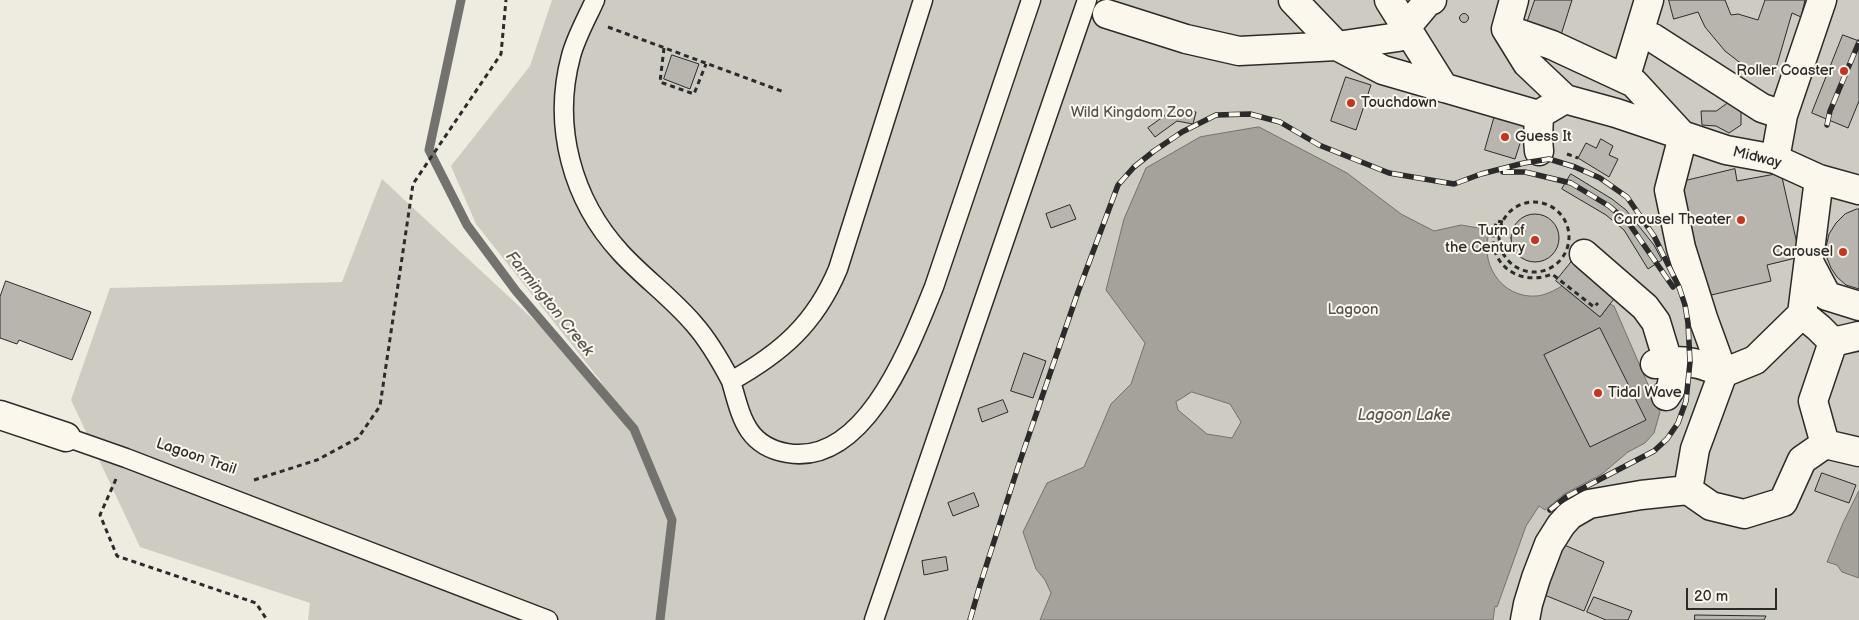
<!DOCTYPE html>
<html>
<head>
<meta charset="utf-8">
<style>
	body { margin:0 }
	#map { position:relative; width:1859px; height:620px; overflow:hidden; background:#eeebe0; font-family:"Balsamiq Sans",sans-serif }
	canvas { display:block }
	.scale { position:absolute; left:1686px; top:588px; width:91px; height:22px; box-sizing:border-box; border:2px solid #2b2b2b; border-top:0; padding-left:6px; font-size:15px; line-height:18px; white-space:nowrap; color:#2b2b2b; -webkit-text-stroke:4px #fbf7ec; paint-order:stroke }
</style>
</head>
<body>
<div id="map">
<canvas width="1859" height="620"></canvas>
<div class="scale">20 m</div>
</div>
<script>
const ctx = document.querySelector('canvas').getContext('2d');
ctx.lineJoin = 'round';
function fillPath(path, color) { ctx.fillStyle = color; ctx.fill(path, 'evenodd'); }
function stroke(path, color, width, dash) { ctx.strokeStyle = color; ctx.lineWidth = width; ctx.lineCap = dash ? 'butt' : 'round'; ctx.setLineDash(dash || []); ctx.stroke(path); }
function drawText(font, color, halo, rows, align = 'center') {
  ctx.font = font + ' "Balsamiq Sans",sans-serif'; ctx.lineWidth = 4; ctx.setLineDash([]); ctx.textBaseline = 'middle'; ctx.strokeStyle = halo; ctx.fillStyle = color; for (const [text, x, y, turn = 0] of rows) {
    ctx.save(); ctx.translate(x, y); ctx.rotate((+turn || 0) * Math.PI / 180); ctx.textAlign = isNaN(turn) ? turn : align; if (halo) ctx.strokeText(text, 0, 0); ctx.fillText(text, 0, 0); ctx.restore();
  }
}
const green = new Path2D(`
	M552 0H1859V620H308L310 603 140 547 71 400 110 288 342 282 382 179 603 384 476 224 451 166 530 66Z`);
const water = new Path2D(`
	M1259 127 1347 173 1401 214 1434 231 1461 225 1490 230C1478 262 1501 299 1537 296 1546 295 1555 290 1562 286L1600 317 1610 304 1614 306 1660 412 1654 433 1645 443 1628 452 1602 474 1564 494 1545 510 1539 506 1526 526 1497 607 1495 606 1493 620H1040L1051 593 1045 580 1036 569 1023 532 1047 483 1084 467 1111 404 1131 384 1145 343 1106 290 1124 219 1146 168 1200 137ZM1192 392 1230 404 1241 422 1232 438 1207 434 1178 410 1176 402Z
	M1859 491V578L1842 572 1837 565 1827 562 1843 523Z`);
const stream = new Path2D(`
	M461 0 429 150 467 225 516 291 634 429 672 520 660 620`);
const building = new Path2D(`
	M1535 0H1572L1560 38 1526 26Z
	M1669 0H1725L1731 15 1738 14 1758 20 1765 0H1805L1801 17 1792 13 1774 75 1743 65 1725 51 1705 27 1698 12 1674 19Z
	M1459.5 18a4.5 4.5 0 1 1 9 0a4.5 4.5 0 1 1-9 0Z
	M1843 35 1859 41V101L1848 128 1812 113Z
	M672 55 699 64 690 89 664 79Z
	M1346 77 1371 85 1356 130 1331 121Z
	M1728 103 1741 111V125L1729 133 1716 126 1702 125 1701 111H1716Z
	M1176 108 1196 112 1193 124 1177 121 1155 137 1148 128Z
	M1495 115 1526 125 1515 159 1485 150Z
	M1601 139 1613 146 1609 155 1618 159 1609 177 1578 158 1586 143 1596 148Z
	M1735 169 1737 181 1781 173 1800 257 1767 265 1771 281 1707 296 1681 182Z
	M1571 174 1612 199 1626 210 1654 245 1662 260 1648 269 1624 230 1606 215 1562 189Z
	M1070 205 1076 219 1051 228 1046 214Z
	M1857 209H1859V289L1846 285 1837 277 1831 268 1827 258 1826 247 1829 234 1836 223 1845 214Z
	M1511 238a24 24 0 1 1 48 0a24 24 0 1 1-48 0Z
	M1573 260 1617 295 1600 317 1556 281Z
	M6 281 91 312 72 360 19 340 17 344 0 338V297Z
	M1600 328 1646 420 1590 447 1544 355Z
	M1024 353 1046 361 1033 398 1011 391Z
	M1003 400 1008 412 982 422 978 409Z
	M1822 473 1856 485 1849 503 1815 491Z
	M974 493 979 506 953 516 948 503Z
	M1562 544 1604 562 1584 611 1542 594Z
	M946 557 948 570 924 575 922 561Z
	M1594 597 1632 611 1628 620H1606L1587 612Z
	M1695 615 1766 616 1764 620H1695Z`);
const path = new Path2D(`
	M608 27 784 92
	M664 48 660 82 694 94 706 64
	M1567 154 1578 158
	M1499 237a35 35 0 1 1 70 0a35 35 0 1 1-70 0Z
	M1503 222 1497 221C1481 258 1516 289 1552 274L1594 307 1598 303
	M116 479 100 515 117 556 256 603 267 620
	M254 480 317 460 358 438 380 406 413 184 501 54 506 0`);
const lane = new Path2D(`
	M595 0C587 18 576 37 571 56 552 126 572 200 621 253 644 278 672 298 694 324 709 341 721 362 731 381 781 353 815 324 838 269L923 0
	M731 381C741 416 746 446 787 453 866 467 911 343 934 287L1031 0
	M66 437 126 458 548 620
	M874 620 1087 0`);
const street = new Path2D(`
	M1293 0 1337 46 1383 70 1538 115 1565 99 1616 113 1726 150 1775 159 1819 179 1859 190
	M1389 0 1444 88
	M1514 0 1506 29 1552 45 1634 83 1680 133
	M1107 14 1186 39 1239 51 1337 46 1398 37 1429 0H1432
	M1506 29 1527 63 1565 99
	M1639 33 1653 38 1762 108 1783 115
	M1625 79 1649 0
	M1683 136 1669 190 1681 248 1703 318 1723 373 1755 360 1802 314 1819 179
	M1539 151 1538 139 1539 115
	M1775 159 1783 115 1822 0
	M1584 254 1645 307 1656 322 1673 378 1671 388 1666 396
	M1809 262 1827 296 1859 306
	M1802 314 1819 328 1833 342 1813 401 1825 444
	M1833 342 1859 336
	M1655 364C1678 357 1702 363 1723 373L1695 449 1688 490
	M0 415 66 437
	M1525 620 1528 604 1536 578 1549 544 1561 525 1570 515 1589 504 1641 495 1688 490 1711 506 1744 514 1783 502 1802 460 1825 444 1859 452`);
const rail = new Path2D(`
	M1827 125 1830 111 1859 42
	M1503 172H1525L1571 183 1609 206 1628 222 1673 287
	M970 620 980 585 1018 467 1078 292 1118 185 1134 167 1154 151 1182 132 1216 115 1250 114 1280 122 1319 145 1389 173 1454 184 1481 174 1524 163 1549 159 1575 167 1600 178 1627 197 1654 236 1679 287 1685 305 1688 323 1690 362 1686 401 1678 423 1667 439 1654 451 1566 497 1550 510`);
const markers = [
	[1844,71,5,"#c8321e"],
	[1351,103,5,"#c8321e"],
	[1505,137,5,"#c8321e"],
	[1741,220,5,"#c8321e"],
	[1535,240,5,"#c8321e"],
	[1843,252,5,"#c8321e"],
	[1598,393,5,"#c8321e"]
];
const poiNames = [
	["Roller Coaster",1834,71],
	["Touchdown",1361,103,"left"],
	["Guess It",1515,137,"left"],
	["Carousel Theater",1731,220],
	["Turn of",1525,231],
	["the Century",1525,248],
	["Carousel",1833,252],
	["Tidal Wave",1608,393,"left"]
];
const parkNames = [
	["Wild Kingdom Zoo",1132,113],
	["Lagoon",1353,310]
];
const streetNames = [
	["Midway",1757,158,14],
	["Lagoon Trail",196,457,19]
];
const waterNames = [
	["Farmington Creek",549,304,51],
	["Lagoon Lake",1404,416]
];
fillPath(green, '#cecbc2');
fillPath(water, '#a4a29a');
stroke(water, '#74726e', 1);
stroke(stream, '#74726e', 9);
fillPath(building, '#b8b5ae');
stroke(building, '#2b2b2b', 1);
stroke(lane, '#2b2b2b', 21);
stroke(street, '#2b2b2b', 31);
stroke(path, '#2b2b2b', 3, [5, 4]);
stroke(lane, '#fbf7ec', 18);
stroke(street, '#fbf7ec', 28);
stroke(rail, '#2b2b2b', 5.5);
stroke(rail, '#fbf7ec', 4, [11]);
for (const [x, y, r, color] of markers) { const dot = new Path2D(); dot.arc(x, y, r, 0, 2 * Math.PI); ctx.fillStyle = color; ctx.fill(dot); stroke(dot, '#fbf7ec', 2); }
drawText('15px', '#2b2b2b', '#fbf7ec', poiNames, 'right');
drawText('15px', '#545351', '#fbf7ec', parkNames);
drawText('15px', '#2b2b2b', '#fbf7ec', streetNames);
drawText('italic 16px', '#555552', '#fbf7ec', waterNames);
</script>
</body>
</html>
